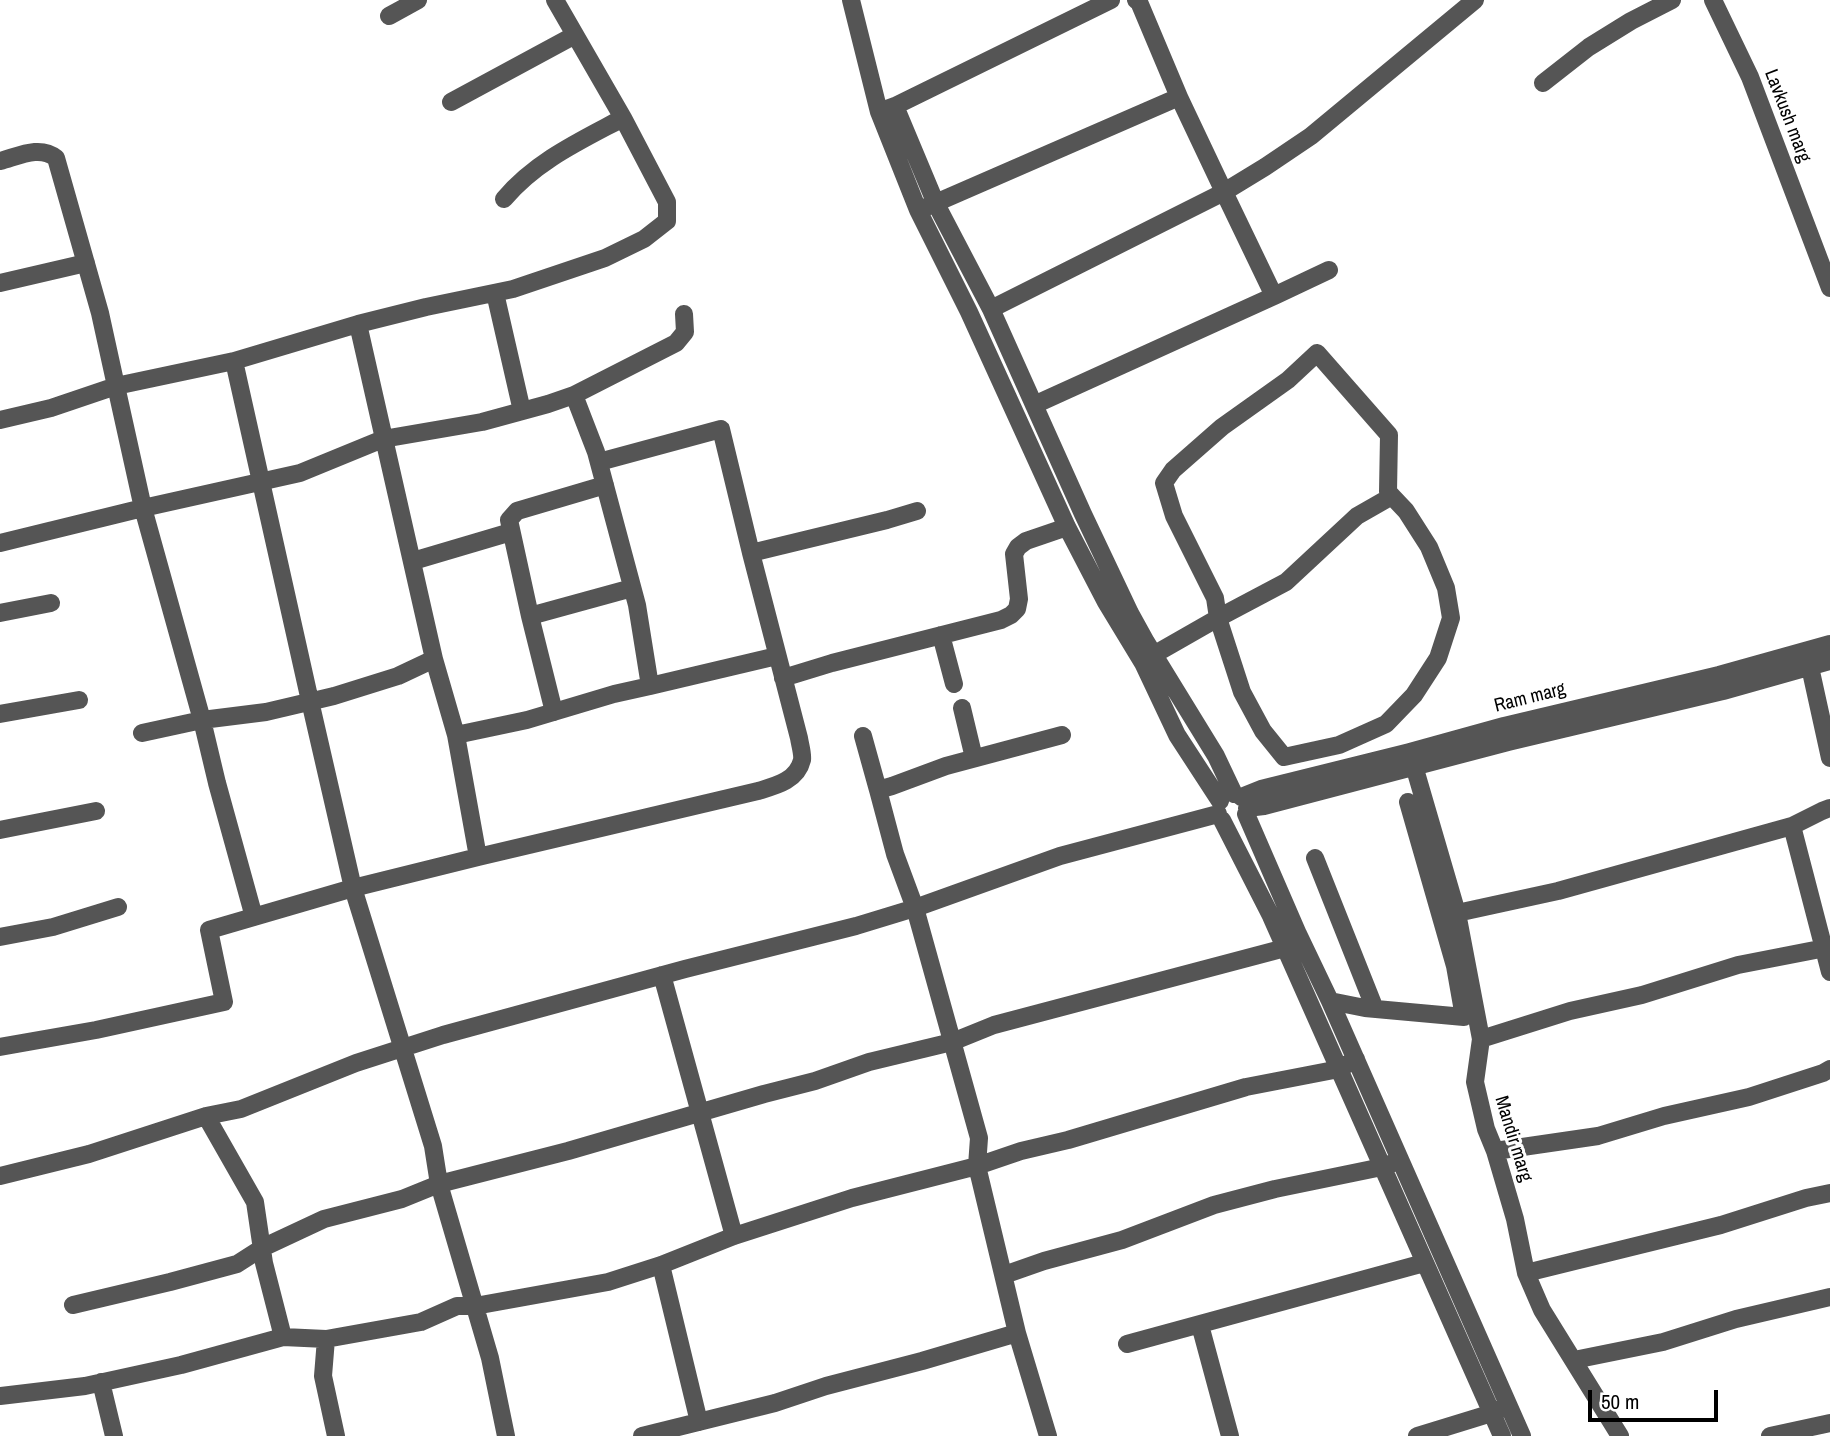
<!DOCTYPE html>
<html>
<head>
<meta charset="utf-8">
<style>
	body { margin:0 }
	#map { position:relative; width:1830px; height:1436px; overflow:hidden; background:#fff; font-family:"Archivo Narrow",sans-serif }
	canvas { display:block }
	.scale { position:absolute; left:1588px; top:1390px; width:130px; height:32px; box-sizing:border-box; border:4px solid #000; border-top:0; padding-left:9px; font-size:21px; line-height:24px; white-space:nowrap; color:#000; -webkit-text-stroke:5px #fff; paint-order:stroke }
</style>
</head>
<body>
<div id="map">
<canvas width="1830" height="1436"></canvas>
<div class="scale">50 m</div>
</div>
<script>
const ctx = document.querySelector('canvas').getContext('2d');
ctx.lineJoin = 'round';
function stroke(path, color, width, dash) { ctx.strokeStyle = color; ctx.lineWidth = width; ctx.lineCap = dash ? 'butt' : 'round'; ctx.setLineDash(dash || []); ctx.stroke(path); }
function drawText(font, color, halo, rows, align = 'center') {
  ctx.font = font + ' "Archivo Narrow",sans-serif'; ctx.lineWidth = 6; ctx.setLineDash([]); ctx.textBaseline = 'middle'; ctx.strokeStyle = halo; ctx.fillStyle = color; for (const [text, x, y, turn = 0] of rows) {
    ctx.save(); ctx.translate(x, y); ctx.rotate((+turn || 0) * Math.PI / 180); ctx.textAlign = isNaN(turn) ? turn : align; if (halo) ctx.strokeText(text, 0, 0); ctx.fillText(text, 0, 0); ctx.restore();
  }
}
const minor = new Path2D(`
	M851 0 879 112 918 210 969 312 1067 527 1106 602 1143 663 1177 735 1220 801
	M1713 0 1750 77 1830 288
	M389 16 418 0
	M1543 83 1589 47 1631 21 1672 0
	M451 102 575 35
	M895 106 936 204 991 309 1083 514 1130 613 1146 642 1216 756 1234 794
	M884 110 895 106 1111 0
	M0 161C19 156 40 145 56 158L100 313 116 386 234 361 358 324 426 307 513 289 605 258 644 239 667 221V202L623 118 555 0
	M504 199C536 161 580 141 623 118
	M924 208 1179 97 1139 2 1136 0
	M0 283 86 263
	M495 293 522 411
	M1274 296 1329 270
	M991 309 1224 192 1179 97
	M358 324 434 659 456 735 478 857 758 791C775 786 797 781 802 760 803 754 800 745 799 738L751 553 887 520 917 511
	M234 361 310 701 353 888 433 1146 439 1184 490 1358 506 1436
	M1034 405 1274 296 1224 192 1265 167 1311 136 1475 0
	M0 420 51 408 116 386 143 508 300 473 383 439 482 422 548 404 574 395 676 343 685 332 684 314
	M599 462 721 429 751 553
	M0 543 143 508 202 720 266 712 334 696 398 676 434 659
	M413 561 511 532
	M0 613 51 603
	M530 616 632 588
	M941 635 954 684
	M1155 654 1218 618 1242 692 1263 731 1284 757 1339 745 1386 724 1414 695 1438 658 1451 618 1446 588 1429 547 1406 511 1388 492 1389 435 1317 353 1288 380 1222 427 1173 470 1164 483 1174 516 1215 598 1218 618 1286 582 1357 516 1392 496
	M1810 667 1830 758
	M783 678 832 663 1001 620 1011 615 1017 609 1019 599 1014 554 1018 547 1026 541 1067 527
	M650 686 777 656
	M962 708 974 758
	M554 712 530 616 509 520 517 511 605 485
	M0 714 79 700
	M142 733 202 720 217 783 254 917
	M456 735 527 720 614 694 650 686 637 605 596 452 574 395
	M863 736 878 790
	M1410 752 1457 913 1481 1039 1475 1082 1486 1129 1495 1151 1515 1219 1526 1273 1542 1310 1620 1436
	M1241 797 1261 789 1410 752 1504 726 1719 675 1830 644
	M1247 808 1264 806 1508 742 1723 691 1830 661
	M1830 808 1822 811 1792 826 1830 972
	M1246 814 1298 934 1330 1001 1522 1436
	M1222 820 1271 916 1502 1436
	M0 830 96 811
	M1315 858 1375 1009
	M1457 913 1558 891 1792 826
	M0 937 53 927 118 907
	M662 975 734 1236
	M1330 1001 1365 1008 1464 1017 1455 966 1408 802
	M1481 1039 1570 1011 1642 995 1738 965 1830 947
	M0 1047 96 1030 224 1002 209 930 353 888 478 857
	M206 1116 255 1202 264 1263 283 1337
	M1495 1151 1598 1136 1664 1116 1749 1097 1823 1073 1830 1069
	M0 1176 89 1154 206 1116 241 1109 356 1063 443 1035 685 969 856 926 915 908 1060 856 1218 814
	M661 1265 699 1422
	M1526 1273 1721 1225 1806 1198 1830 1193
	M1004 1275 1044 1261 1122 1240 1214 1205 1275 1189 1382 1167 1393 1163
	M73 1305 170 1282 237 1264 262 1248 324 1219 402 1199 439 1184 568 1151 764 1094 815 1081 869 1062 952 1042 994 1025 1285 948 1298 934
	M1200 1325 1230 1436
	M326 1339 323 1376 336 1436
	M1127 1344 1424 1263
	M1574 1360 1663 1342 1736 1319 1830 1297
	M101 1382 114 1436
	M0 1396 85 1386 181 1365 283 1337 326 1339 421 1322 457 1306H475L608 1282 661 1265 734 1236 852 1198 977 1166 1021 1151 1068 1140 1246 1087 1339 1069 1356 1059
	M642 1436 775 1403 826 1386 922 1361 1017 1333
	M1048 1436 1017 1333 995 1241 977 1166 979 1138 915 908 895 854 878 790 892 786 946 766 1062 735
	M1417 1436 1492 1413 1503 1408
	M1770 1436 1830 1423`);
const streetNames = [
	["Lavkush marg",1787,116,69],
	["Ram marg",1530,698,-14],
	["Mandir marg",1513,1139,73]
];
stroke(minor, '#555', 18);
drawText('19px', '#000', '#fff', streetNames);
</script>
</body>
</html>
